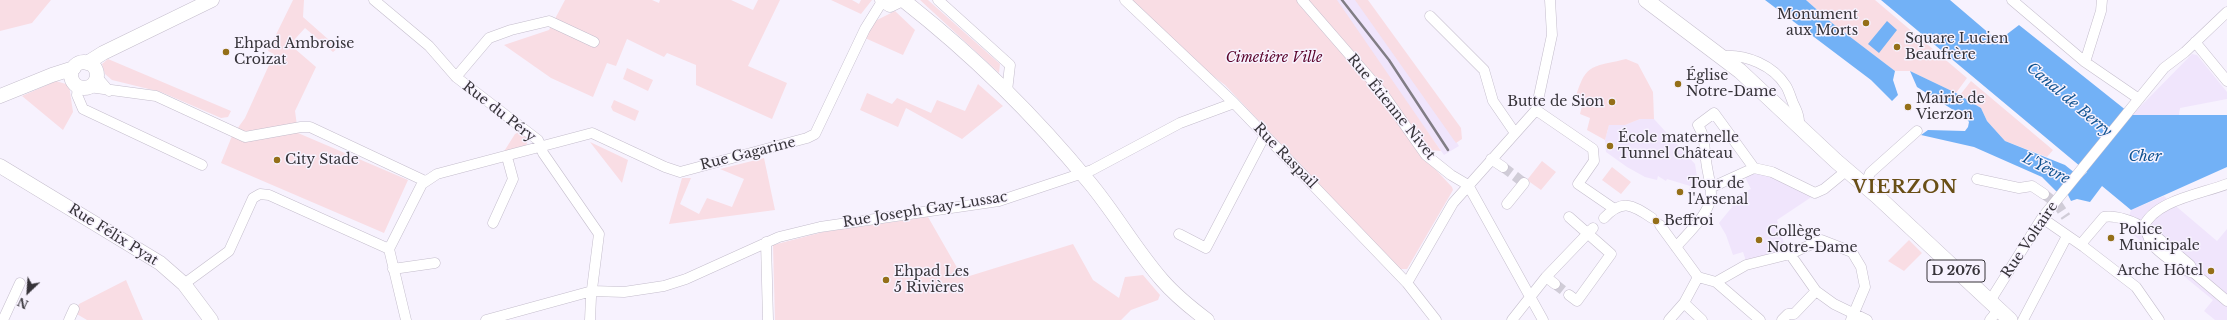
<!DOCTYPE html>
<html>
<head>
<meta charset="utf-8">
<style>
	body { margin:0 }
	#map { position:relative; width:2227px; height:320px; overflow:hidden; background:#f7f2fe; font-family:"Libre Baskerville",serif }
	canvas { display:block }
	.north { position:absolute; left:8px; top:272px; width:40px; height:40px; -webkit-text-stroke:3px #f7f2fe; paint-order:stroke; rotate:205deg; font-size:11px; font-weight:700; line-height:16px; text-align:center; color:#363339 }
	.north::after { content:''; display:block; margin:auto; width:14px; height:18px; background:#363339; clip-path:polygon(50% 0,100% 100%,50% 72%,0 100%) }
</style>
</head>
<body>
<div id="map">
<canvas width="2227" height="320"></canvas>
<div class="north">N</div>
</div>
<script>
const ctx = document.querySelector('canvas').getContext('2d');
ctx.lineJoin = 'round';
function fillPath(path, color) { ctx.fillStyle = color; ctx.fill(path, 'evenodd'); }
function stroke(path, color, width, dash) { ctx.strokeStyle = color; ctx.lineWidth = width; ctx.lineCap = dash ? 'butt' : 'round'; ctx.setLineDash(dash || []); ctx.stroke(path); }
function drawText(font, color, halo, rows, align = 'center') {
  ctx.font = font + ' "Libre Baskerville",serif'; ctx.lineWidth = 3; ctx.setLineDash([]); ctx.textBaseline = 'middle'; ctx.strokeStyle = halo; ctx.fillStyle = color; for (const [text, x, y, turn = 0] of rows) {
    ctx.save(); ctx.translate(x, y); ctx.rotate((+turn || 0) * Math.PI / 180); ctx.textAlign = isNaN(turn) ? turn : align; if (halo) ctx.strokeText(text, 0, 0); ctx.fillText(text, 0, 0); ctx.restore();
  }
}
const built = new Path2D(`
	M1330 0H1359L1421 85 1459 146 1444 155 1362 41Z
	M2192 54 2197 55 2227 92V99L2180 108 2179 115H2132Z
	M1640 119H1654L1695 164 1699 189 1689 190 1690 186 1667 179 1666 181 1658 176 1657 180 1645 177 1627 167 1606 152 1605 140 1609 125H1625Z
	M1755 173 1769 174 1813 196 1777 220 1786 250 1746 261 1743 252 1733 255 1726 235 1719 223 1732 207 1728 202 1734 196 1751 189 1745 177Z
	M2164 196 2217 241 2227 229V320H2215L2204 311 2213 300 2125 228 2131 210Z`);
const green = new Path2D(`
	M0 0H51L32 23 0 31Z
	M293 0H304L303 17 338 48 333 52 305 28 295 39 299 42 294 48 316 67 295 111 298 133 408 180 384 233 221 163 232 136 245 118 274 54 268 51Z
	M565 0H652L659 3 660 0H731L753 10 758 0H780L748 66 787 83 772 119 696 85V65L667 53 664 57 627 39 616 66 607 63 593 97 551 78 504 45 549 30Z
	M831 0H852L859 4 861 0H872L861 14Z
	M920 0H928L1000 64 999 73Z
	M1129 0H1297L1379 93 1422 155 1452 187 1453 190 1407 269H1399L1225 85 1197 64Z
	M1308 0H1337L1441 151 1428 150Z
	M1355 0H1368L1461 128 1462 139 1456 143Z
	M1806 0H1875L1967 78 1956 93 1910 71H1895L1832 23Z
	M895 11 915 30 903 55 865 38 873 22Z
	M108 59 231 111 228 117 221 118 161 92 112 80 105 74 102 64Z
	M1626 59 1638 64 1653 92 1654 119H1640L1625 125H1609L1605 140 1587 130 1590 118 1580 114 1583 102 1575 100C1586 62 1591 68 1626 59Z
	M627 68 653 80 648 91 623 79Z
	M56 81 69 85 73 112 63 130 22 96Z
	M1971 81 2053 150 2047 157 2005 141 1987 121 1981 108 1960 95Z
	M978 84 1003 106 962 139 906 108 898 127 860 110 867 93 892 104 897 98 931 113 937 100 965 111Z
	M614 100 639 111 635 121 613 111 611 107Z
	M519 132 528 139 526 146 503 153 515 134Z
	M590 142 628 160 622 183Z
	M764 158 775 210 669 224 682 178H691L680 204 699 214 707 198 732 207 744 179 720 169Z
	M1542 161 1556 172 1541 190 1527 180Z
	M1612 167 1631 182 1621 194 1602 180Z
	M928 217 963 278 1073 244 1093 280 1119 298 1125 277 1143 275 1160 295 1158 300 1131 310 1121 320H775L773 245 823 232Z
	M1909 240 1922 253 1904 271 1888 261Z
	M126 280 143 320H87L75 313 79 304Z`);
const water = new Path2D(`
	M1765 0H1806L1832 23 1895 71 1893 80 1898 95 1892 101 1871 80Z
	M1881 0H1950L1998 41 2019 25 2132 115H2227V167L2131 210 2102 186 2090 202 2077 199 2071 201 2068 195 2056 191 2042 177 1974 147 1921 135 1928 130 1965 131 1968 127 1969 122 1966 118 1917 87 1910 71 1956 93 1981 108 1987 121 2005 141 2065 165 2081 178 2087 172Z
	M1887 21 1897 30 1879 53 1868 44Z`);
const streetTunnel = new Path2D(`
	M1503 167 1524 183
	M2044 194 2058 205 2066 217
	M1555 284 1569 295`);
const street = new Path2D(`
	M374 0 429 46 456 77 538 140 543 153 599 234 591 297 590 320
	M938 0 1010 65 1007 91
	M1125 0 1234 103 1407 283 1436 320
	M1302 0 1381 91 1426 155 1451 175 1468 185 1543 320
	M2012 0 2085 62 2139 99
	M1430 16 1484 70 1493 101 1515 133
	M2195 42 2227 81
	M1722 56C1746 54 1773 65 1786 86 1789 91 1791 98 1793 103 1797 111 1800 118 1799 127
	M2085 62 2101 11 2102 0
	M97 77 109 91
	M456 77 489 38 511 30 549 21 594 42
	M78 87 77 95 83 109 202 165
	M89 87 156 96 245 137 301 127H310L425 181
	M1536 110 1593 149 1594 161 1578 184 1613 208
	M1491 159 1503 167
	M1977 179 2019 188 2032 186 2044 194
	M1865 186 1870 173 1917 131
	M1710 188 1754 168 1772 172 1815 193 1824 189 1846 171
	M1507 204 1524 183
	M1569 217 1611 254 1577 301 1569 295
	M1604 218C1622 199 1631 204 1652 218
	M2042 218 2084 247 2136 287 2159 320
	M493 223 513 179 507 157
	M1660 225 1698 277
	M2143 228C2154 200 2202 194 2227 184
	M1179 234 1206 248 1265 135
	M2148 234 2157 237 2190 265 2194 273 2227 301
	M766 242 768 320
	M2081 244 2104 217C2114 215 2136 221 2144 229 2148 233 2148 238 2151 243 2158 252 2183 271 2194 273
	M1676 247C1688 233 1711 213 1711 194 1711 183 1707 171 1706 160 1703 144 1707 141 1698 125L1714 113 1754 168
	M389 249 422 184 437 174 592 133 665 167 680 172 807 138 815 134 865 29 883 0
	M389 249 406 320
	M1790 254 1816 291 1834 304 1867 320
	M393 269 435 263
	M1546 277 1555 284
	M1698 277 1716 282 1760 320
	M1716 282 1746 265 1790 254 1821 240 1852 252 1861 267 1865 287 1851 320
	M1407 283 1453 203 1536 110 1552 35 1550 0
	M184 284 229 251 253 198 260 194 269 195 389 249
	M1990 301 2042 218 2133 106 2164 68 2185 52 2227 12
	M1684 303 1702 320
	M3 320 20 283
	M69 320 74 309
	M486 320 592 291 624 292 664 286 686 279 779 237 820 227 999 201 1092 170 1180 123 1234 103
	M1512 320 1546 277 1593 228
	M1669 320 1684 303 1698 277
	M1782 320 1788 314H1794L1816 291
	M1990 320 1999 309
	M2023 320 2067 236`);
const secondary = new Path2D(`
	M882 0 890 5 900 0
	M903 0C972 54 1034 115 1089 182 1115 213 1135 249 1162 280 1175 295 1191 308 1207 320
	M71 75a13 13 0 1 1 26 0a13 13 0 1 1-26 0Z
	M87 63 103 53 212 0
	M0 96 52 75 74 68
	M0 166 160 263 184 284 211 320`);
const primary = new Path2D(`
	M1646 0 1740 71 1836 161 1877 196 2010 320`);
const rail = new Path2D(`
	M1342 0 1389 60 1448 150`);
const markers = [
	[1866,23,4,"#946f18"],
	[1897,47,4,"#946f18"],
	[226,52,4,"#946f18"],
	[1678,84,4,"#946f18"],
	[1612,102,4,"#946f18"],
	[1908,107,4,"#946f18"],
	[1610,146,4,"#946f18"],
	[277,160,4,"#946f18"],
	[1680,192,4,"#946f18"],
	[1656,221,4,"#946f18"],
	[2111,238,4,"#946f18"],
	[1759,240,4,"#946f18"],
	[2211,271,4,"#946f18"],
	[886,280,4,"#946f18"]
];
const shields = [
	[1956,271,58]
];
const shieldNames = [
	["D 2076",1956,271]
];
const poiNames = [
	["Monument",1858,15,"right"],
	["aux Morts",1858,31,"right"],
	["Square Lucien",1905,39],
	["Beaufrère",1905,55],
	["Ehpad Ambroise",234,44],
	["Croizat",234,60],
	["Église",1686,76],
	["Notre-Dame",1686,92],
	["Mairie de",1916,99],
	["Vierzon",1916,115],
	["Butte de Sion",1604,102,"right"],
	["École maternelle",1618,138],
	["Tunnel Château",1618,154],
	["City Stade",285,160],
	["Tour de",1688,184],
	["l'Arsenal",1688,200],
	["Beffroi",1664,221],
	["Police",2119,230],
	["Municipale",2119,246],
	["Collège",1767,232],
	["Notre-Dame",1767,248],
	["Arche Hôtel",2203,271,"right"],
	["Ehpad Les",894,272],
	["5 Rivières",894,288]
];
const parkNames = [
	["Cimetière Ville",1274,58]
];
const streetNames = [
	["Rue Étienne Nivet",1391,107,51],
	["Rue du Péry",499,112,38],
	["Rue Gagarine",748,154,-14],
	["Rue Raspail",1285,156,46],
	["Rue Joseph Gay-Lussac",925,210,-9],
	["Rue Félix Pyat",113,235,32],
	["Rue Voltaire",2030,240,-56]
];
const waterNames = [
	["Canal de Berry",2069,100,40],
	["Cher",2145,157],
	["L'Yèvre",2046,169,27]
];
const districtNames = [
	["VIERZON",1905,188]
];
fillPath(built, '#f0e5fc');
fillPath(green, '#f9dde4');
fillPath(water, '#72b1f6');
stroke(streetTunnel, '#d0ccd7', 10, [10, 5]);
stroke(street, '#c4bdcc', 11);
stroke(secondary, '#c4bdcc', 15);
stroke(primary, '#c4bdcc', 16);
stroke(street, '#fff', 10);
stroke(secondary, '#fff', 14);
stroke(primary, '#fff', 15);
stroke(rail, '#817d85', 2.5);
for (const [x, y, r, color] of markers) { const dot = new Path2D(); dot.arc(x, y, r, 0, 2 * Math.PI); ctx.fillStyle = color; ctx.fill(dot); stroke(dot, '#f7f2fe', 1.5); }
for (const [x, y, w] of shields) { const box = new Path2D(); box.roundRect(x - w / 2, y - 11, w, 22, 3); ctx.fillStyle = '#f7f2fe'; ctx.fill(box); stroke(box, '#363339', 1); }
drawText('bold 13px', '#363339', null, shieldNames);
drawText('14px', '#363339', '#f7f2fe', poiNames, 'left');
drawText('italic 14px', '#5a032b', '#f7f2fe', parkNames);
drawText('14px', '#363339', '#f7f2fe', streetNames);
drawText('italic 15px', '#105391', '#f7f2fe', waterNames);
ctx.letterSpacing = '1px';
drawText('bold 18px', '#694f16', '#f7f2fe', districtNames);
ctx.letterSpacing = '0px';
</script>
</body>
</html>
